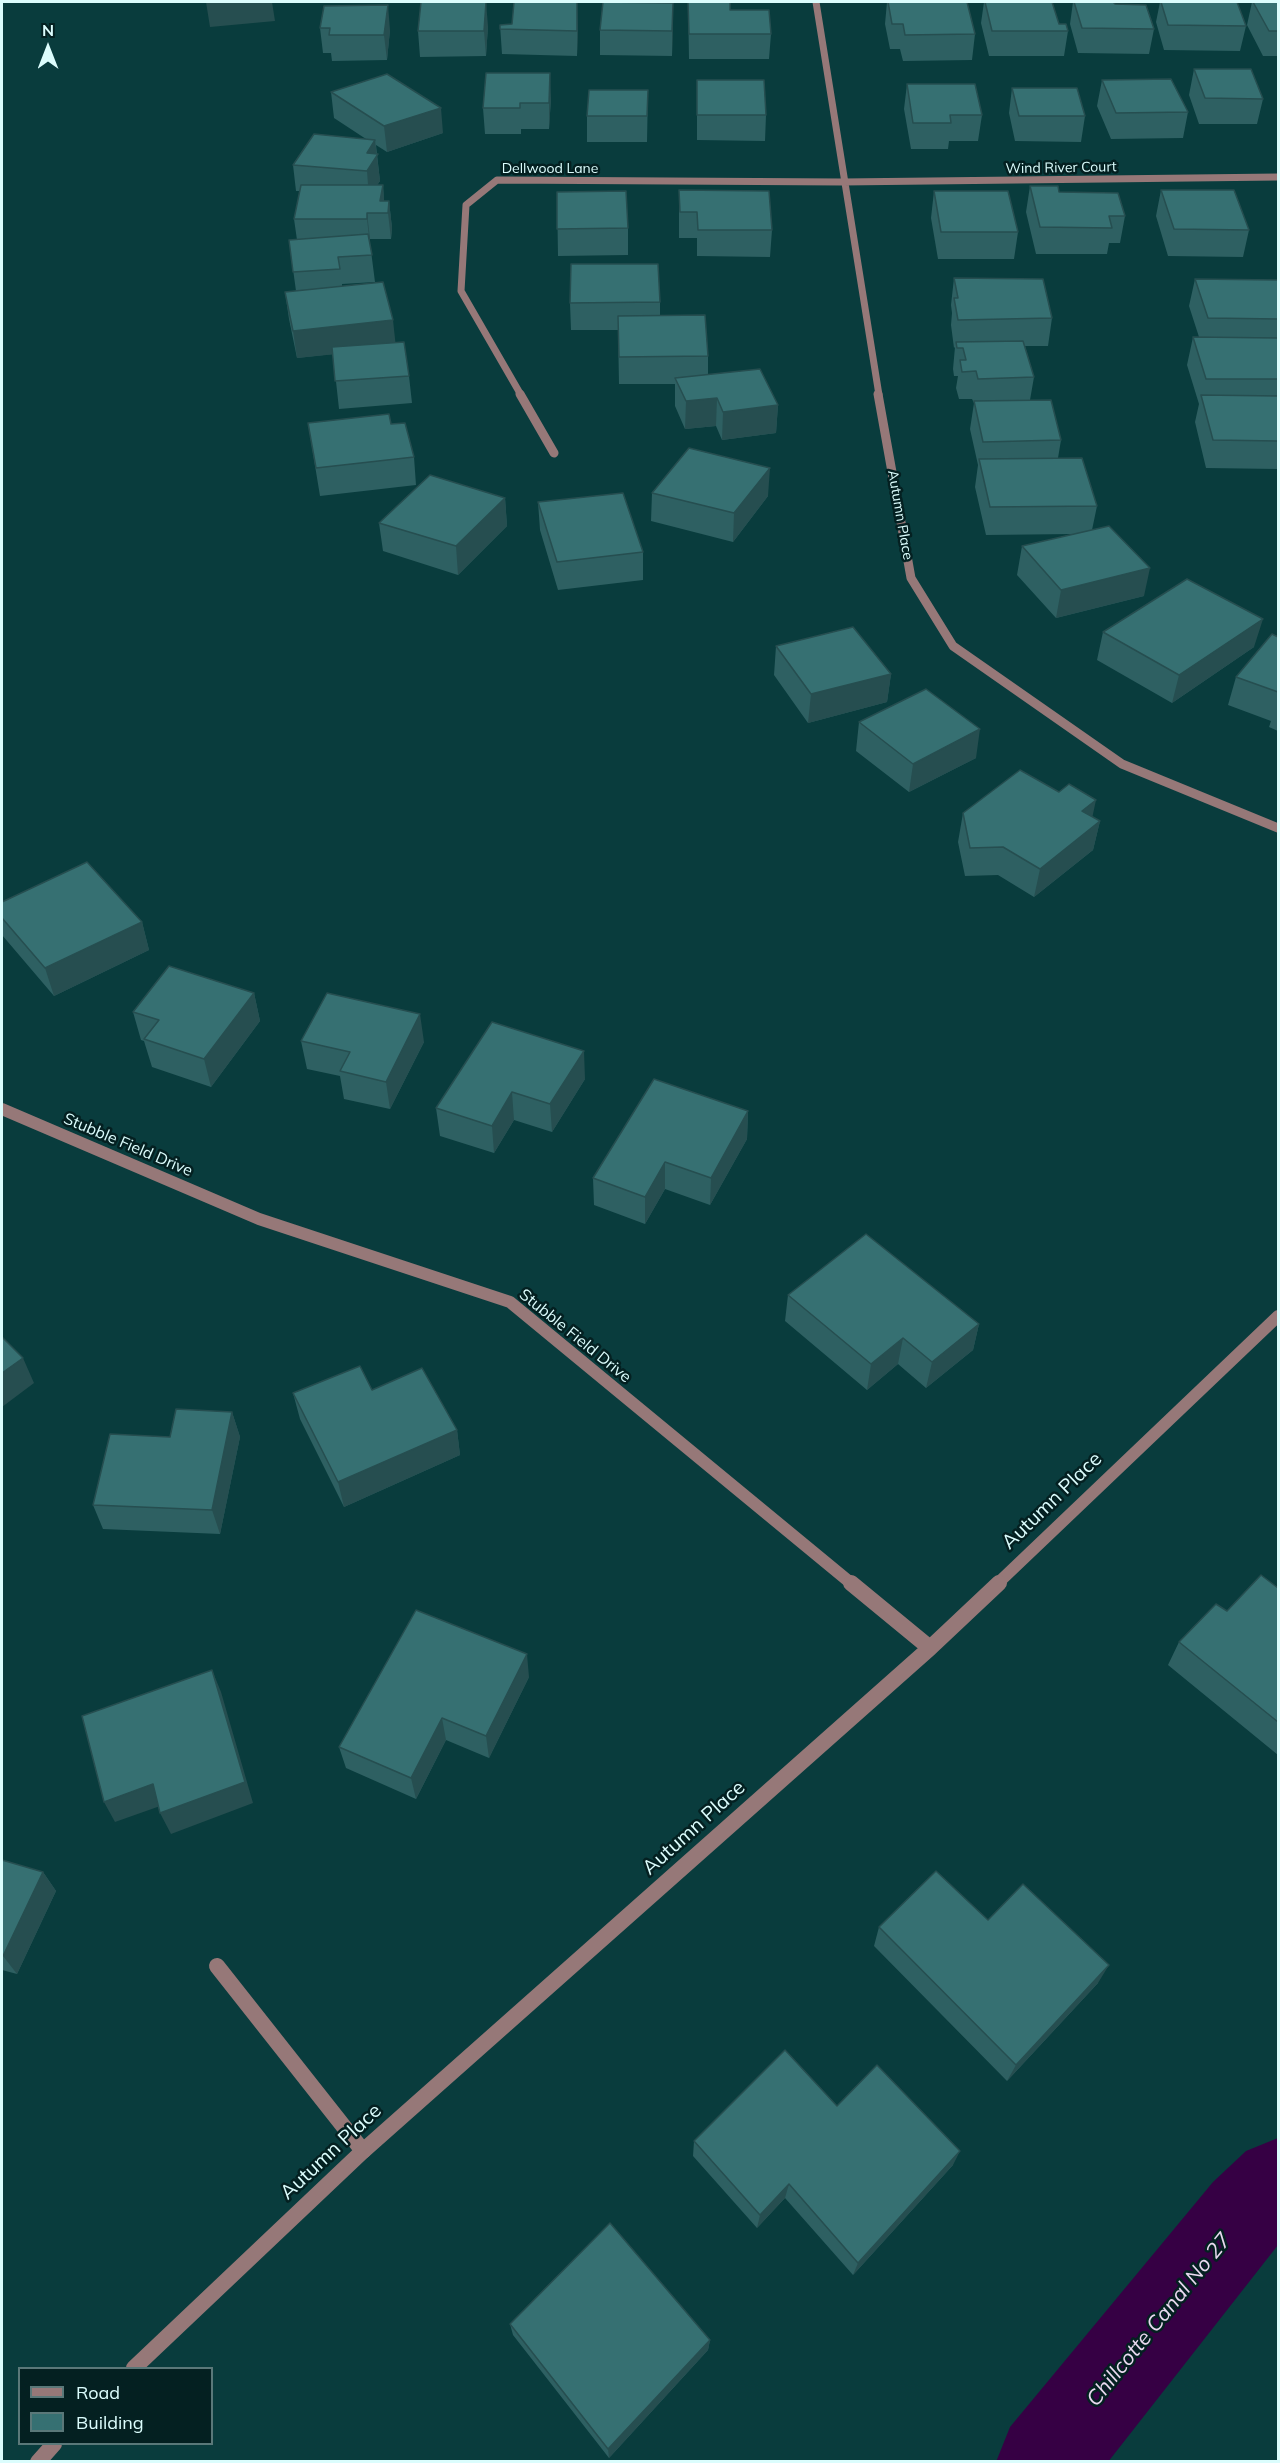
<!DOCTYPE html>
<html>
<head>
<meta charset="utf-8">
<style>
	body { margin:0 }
	#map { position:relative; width:1280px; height:2463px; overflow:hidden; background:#093c3d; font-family:Mulish,sans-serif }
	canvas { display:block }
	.frame { position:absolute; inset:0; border:3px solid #dcfdfd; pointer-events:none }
	.legend { position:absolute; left:18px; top:2367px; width:195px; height:78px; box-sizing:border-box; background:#042021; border:2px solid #5a7879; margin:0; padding:8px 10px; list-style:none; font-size:18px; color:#dcfdfd }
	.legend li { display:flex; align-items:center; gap:12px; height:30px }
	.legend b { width:30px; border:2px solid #5a7879 }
	.north { position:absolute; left:18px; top:18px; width:60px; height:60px; -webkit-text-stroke:4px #042021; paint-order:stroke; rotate:0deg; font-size:16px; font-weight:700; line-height:24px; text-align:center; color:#dcfdfd }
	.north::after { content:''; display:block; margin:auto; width:21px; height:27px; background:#dcfdfd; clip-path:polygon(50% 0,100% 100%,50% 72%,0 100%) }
</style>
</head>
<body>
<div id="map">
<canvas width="1280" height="2463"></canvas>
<div class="frame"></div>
<ul class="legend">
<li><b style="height:8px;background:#967878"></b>Road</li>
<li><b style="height:16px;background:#367072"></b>Building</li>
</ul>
<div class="north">N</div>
</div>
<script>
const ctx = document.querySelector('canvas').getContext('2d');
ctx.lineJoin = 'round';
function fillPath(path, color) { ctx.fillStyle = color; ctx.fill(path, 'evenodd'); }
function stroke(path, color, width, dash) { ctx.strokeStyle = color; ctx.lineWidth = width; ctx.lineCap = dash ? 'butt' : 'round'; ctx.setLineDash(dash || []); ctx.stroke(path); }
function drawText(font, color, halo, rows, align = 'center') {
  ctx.font = font + ' Mulish,sans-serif'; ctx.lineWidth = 5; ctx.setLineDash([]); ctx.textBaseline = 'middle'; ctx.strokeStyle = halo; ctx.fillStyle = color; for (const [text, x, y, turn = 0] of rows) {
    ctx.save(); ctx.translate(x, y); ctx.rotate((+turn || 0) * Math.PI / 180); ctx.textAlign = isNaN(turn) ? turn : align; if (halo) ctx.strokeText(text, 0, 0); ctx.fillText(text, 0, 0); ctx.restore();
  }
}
const canal = new Path2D(`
	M1278 2138V2245L1108 2462H996L1010 2427 1213 2182 1246 2151Z`);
const lane = new Path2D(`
	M217 1966 363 2151`);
const streetFar3 = new Path2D(`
	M816 2 879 395
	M521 395 461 291 466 205 497 180 843 182 1278 177`);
const streetFar2 = new Path2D(`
	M520 394 554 453
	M878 394 911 578 953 646 1122 764 1278 828`);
const streetFar1 = new Path2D(`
	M2 1109 259 1219 510 1302 852 1584
	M997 1584 1278 1316`);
const street = new Path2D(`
	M851 1583 930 1648
	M134 2368 363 2151 930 1648 999 1583
	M38 2462 54 2444`);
const wall = new Path2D(`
	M688 2 730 10 771 34 769 59H689Z
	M887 2H967L975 34 972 60 903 61 900 49H890L885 24Z
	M984 2H1052L1059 24 1068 31 1064 56H989L981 23Z
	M1073 2H1113L1115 4 1154 29 1149 54 1078 53 1070 24Z
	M1160 2H1237L1246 26 1240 51 1164 50 1156 22Z
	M1252 2H1278V56H1263L1247 25Z
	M673 3 672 56 600 55V30Z
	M500 25 578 26 577 56 502 54Z
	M488 26 486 56 420 57 418 31Z
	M320 28 390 30 387 60 332 61 331 53H323Z
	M1194 69 1263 99 1257 124H1199L1189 95Z
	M697 80 766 115 765 141 697 140Z
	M1102 80 1188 112 1183 138 1111 139 1097 106Z
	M907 84 982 115 978 141H949L948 149H911L904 109Z
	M1012 88 1085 116 1081 142 1015 141 1009 113Z
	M648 90 647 142H587V116Z
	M331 92 443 133 387 152 376 145 380 181 377 185H383L384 201H389L392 228 391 239H370V243L375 282 342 284V286L395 342 409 376 412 403 339 409 333 354 297 358 289 319 285 292 296 291 289 240H297L294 219 300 191H296L293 165 366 139 334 118Z
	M551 98 549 129H521V134H485L483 108Z
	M1030 186 1059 192 1125 216 1120 243H1109L1107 254H1036L1026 212Z
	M679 190 772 230 770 257 697 256V238H679Z
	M1161 190 1249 230 1243 257 1168 256 1156 216Z
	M934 191 1018 232 1014 259H938L931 218Z
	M557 192 628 228V255L558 256Z
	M954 278 1052 318 1048 346H1025L1034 377 1030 400 1061 440 1058 458 1097 506 1092 530 1144 596 1056 618 1017 575 1022 546 1073 534 986 535 975 487 978 465 970 429 974 403 972 399H959L956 388 958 376H954L953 369 955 347 954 348 951 325 952 313 951 305Z
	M1195 279 1278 280V469L1206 468 1195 422 1199 404 1187 365 1193 337H1199L1189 306Z
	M660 302V315L708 356V375L778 405 776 433 722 440 716 426 685 429 675 406V384H619L618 330H571L570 303Z
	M308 423 391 424 414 457 416 485 320 496Z
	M652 493 768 496 733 542 651 521Z
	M505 498 507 526 458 575 383 551 379 523Z
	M538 502 643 552V580L558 590 540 530Z
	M1103 632 1254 647 1172 703 1097 660Z
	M1278 637V731L1269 727 1271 721 1228 705 1236 677Z
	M776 646 891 674 887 702 808 723 774 675Z
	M859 722 976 758 909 792 856 751Z
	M963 813 1092 817 1100 821 1093 850 1034 897 998 875 965 876 958 842Z
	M2 902 142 922 149 950 54 996 2 935Z
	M254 993 260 1021 211 1087 152 1067 144 1041 141 1040 133 1012Z
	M492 1022 585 1079 552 1132 514 1120 494 1153 440 1136 436 1108Z
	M301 1041 424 1042 390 1109 344 1099 340 1076 307 1069Z
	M748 1111 747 1139 710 1205 665 1189 645 1224 594 1205 593 1178Z
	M788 1295 979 1324 973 1350 926 1388 898 1364 867 1390 785 1321Z
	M372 1390 457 1430 460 1455 344 1507 300 1419 293 1393Z
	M232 1412 240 1437 220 1534 103 1529 93 1505 170 1437Z
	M1278 1588V1755L1168 1665 1179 1642 1227 1611Z
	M529 1677 489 1758 446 1740 416 1799 346 1768 339 1747Z
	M2 1860 43 1872 56 1891 17 1974 2 1970Z
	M988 1920 1098 1983 1007 2081 874 1946 879 1927Z
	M837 2106 953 2165 853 2275 785 2198 757 2228 693 2156 694 2141Z
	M510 2324 710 2340 708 2350 609 2458 513 2335Z`);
const shadedWall = new Path2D(`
	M206 2H272L275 21 210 27Z
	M486 2 488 26 486 56 484 31Z
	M577 2 578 26 577 56Z
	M673 3V28L672 56V31Z
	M388 5 390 30 387 60 384 35Z
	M550 73 551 98 549 129V103Z
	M441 108 443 133 387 152 384 126Z
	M375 140 380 181 369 198 367 171V153Z
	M383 185 385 213 380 201Z
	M389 201 392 228 391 239 388 213Z
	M367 213 370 239V246L367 219Z
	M393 320 396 348 297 358 293 331Z
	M717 398 716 426 685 429 686 401Z
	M778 405 776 433 722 440 723 412Z
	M770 468 768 496 733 542 734 513Z
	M505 498 507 526 458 575 456 546Z
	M1150 568 1144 596 1056 618 1061 590Z
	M1263 619 1254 647 1172 703 1179 675Z
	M891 674 887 702 808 723 811 694Z
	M980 729 976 758 909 792 913 764Z
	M1096 800 1090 828 1082 811Z
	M1100 821 1093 850 1034 897 1040 869Z
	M142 922 149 950 54 996 45 968Z
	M254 993 260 1021 211 1087 204 1059Z
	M420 1014 424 1042 390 1109 386 1082Z
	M584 1051 585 1079 552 1132 550 1104Z
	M512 1092 514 1120 494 1153 492 1126Z
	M748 1111 747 1139 710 1205 711 1178Z
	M665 1162V1189L645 1224V1197Z
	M979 1324 973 1350 926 1388 932 1362Z
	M903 1338 898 1364 867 1390 871 1364Z
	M23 1358 34 1383 2 1407V1373Z
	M232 1412 240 1437 220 1534 212 1510Z
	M457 1430 460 1455 344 1507 338 1482Z
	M527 1654 529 1677 489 1758 486 1736Z
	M212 1670 221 1692 253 1803 171 1834 160 1813Z
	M442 1718 446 1740 416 1799 411 1778Z
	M153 1784 163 1805 115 1822 104 1802Z
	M43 1872 56 1891 17 1974 3 1956Z
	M1109 1965 1098 1983 1007 2081 1016 2065Z
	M960 2151 953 2165 853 2275 858 2263Z
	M789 2184 785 2198 757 2228 760 2215Z
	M710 2340 708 2350 609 2458 608 2449Z`);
const building = new Path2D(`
	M421 2H486L484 31H418Z
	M514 2H577V31L500 29V25L512 24Z
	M603 2 673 3 672 31 600 30Z
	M688 2H730V10H769L771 34H689Z
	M888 2H967L975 34 905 35 903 24H892Z
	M985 2H1052L1059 24H1066L1068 31H992Z
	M1074 2H1113L1115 4 1146 5 1154 29 1082 28Z
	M1161 2H1237L1246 26 1168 25Z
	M1253 2H1278V31H1269Z
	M388 5 384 35H329L330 28H320L324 6Z
	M1194 69H1251L1263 99 1205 98Z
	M486 73H550L549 103H520V108H483Z
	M387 74 441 108 384 126 331 92Z
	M1171 79 1188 112 1116 113 1102 80Z
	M697 80H764L766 115H697Z
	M907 84H975L982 115H950L951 123H913Z
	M1012 88H1077L1085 116H1019Z
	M589 90H648L647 116H587Z
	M314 134 375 140 367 153 378 154 367 171 293 165Z
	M301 185H383L380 201H389L388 213H367V219H294Z
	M1030 186H1058L1059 192 1118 193 1125 216H1109L1112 228 1040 227Z
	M679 190 769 191 772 230H698L697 212H680Z
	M1161 190H1234L1249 230 1174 229Z
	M626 191 628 228 557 229V192Z
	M934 191H1008L1018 232H941Z
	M368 234 372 255 338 257 340 269 293 272 289 240Z
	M571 264H658L660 302 570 303Z
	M954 278 1043 279 1052 318 958 320 954 298H958Z
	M1195 279 1278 280V319L1208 318Z
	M383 282 393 320 293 331 285 292Z
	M705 315 708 356 619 357 618 316Z
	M1193 337 1278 338V379H1206Z
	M1023 341 1034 377 978 379 976 371 962 372 960 360H966L963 348H957L956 342Z
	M404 342 409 376 335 381 332 347Z
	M760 369 778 405 723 412 717 398 686 401 675 378Z
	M1201 395 1278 396V441L1213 440Z
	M1051 400 1061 440 983 442 974 401Z
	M389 414 391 424 405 423 414 457 316 468 308 423Z
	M689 448 770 468 734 513 652 493Z
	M1082 458 1097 506 990 507 979 459Z
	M430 475 505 498 456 546 379 523Z
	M623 493 643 552 557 562 538 502Z
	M1109 526 1150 568 1061 590 1022 546Z
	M1187 579 1263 619 1179 675 1103 632Z
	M853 627 891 674 811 694 776 646Z
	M1272 634 1278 637V692L1236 677Z
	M926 689 980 729 913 764 859 722Z
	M1020 770 1059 792 1069 784 1096 800 1082 811 1100 821 1040 869 1003 847 970 848 963 813Z
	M87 862 142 922 45 968 2 918V902Z
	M169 966 254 993 204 1059 144 1039 159 1020 133 1012Z
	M327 993 420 1014 386 1082 340 1071 350 1052 301 1041Z
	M492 1022 584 1051 550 1104 512 1092 492 1126 436 1108Z
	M654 1079 748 1111 711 1178 665 1162 645 1197 593 1178Z
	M866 1234 979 1324 932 1362 903 1338 871 1364 788 1295Z
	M2 1337 23 1358 2 1373Z
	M360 1366 372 1390 422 1368 457 1430 338 1482 293 1393Z
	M176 1409 232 1412 212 1510 93 1505 110 1434 170 1437Z
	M1261 1575 1278 1588V1722L1179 1642 1216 1604 1227 1611Z
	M416 1610 527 1654 486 1736 442 1718 411 1778 339 1747Z
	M212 1670 245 1782 160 1813 153 1784 104 1802 82 1716Z
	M2 1860 43 1872 3 1956H2Z
	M936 1871 988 1920 1023 1884 1109 1965 1016 2065 879 1927Z
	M785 2050 837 2106 877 2065 960 2151 858 2263 789 2184 760 2215 694 2141Z
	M610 2223 710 2340 608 2449 510 2324Z`);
const farStreetnames = [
	["Wind River Court",1061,168,-1],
	["Dellwood Lane",550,169],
	["Autumn Place",900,515,80]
];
const streetNames = [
	["Stubble Field Drive",128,1145,23],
	["Stubble Field Drive",575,1336,39]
];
const nearStreetnames = [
	["Autumn Place",1052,1501,-44],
	["Autumn Place",694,1828,-42],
	["Autumn Place",331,2152,-43]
];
const nearWaternames = [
	["Chillcotte Canal No 27",1159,2320,-51]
];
fillPath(canal, '#360044');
stroke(lane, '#967878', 16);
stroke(streetFar3, '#967878', 7);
stroke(streetFar2, '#967878', 9);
stroke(streetFar1, '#967878', 12);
stroke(street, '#967878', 16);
fillPath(wall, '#2e6062');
fillPath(shadedWall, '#264e50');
fillPath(building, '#367072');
stroke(building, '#264e50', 1.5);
drawText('14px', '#dcfdfd', '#042021', farStreetnames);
drawText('16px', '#dcfdfd', '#042021', streetNames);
drawText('20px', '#dcfdfd', '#042021', nearStreetnames);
drawText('italic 21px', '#ead9f0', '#042021', nearWaternames);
</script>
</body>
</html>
